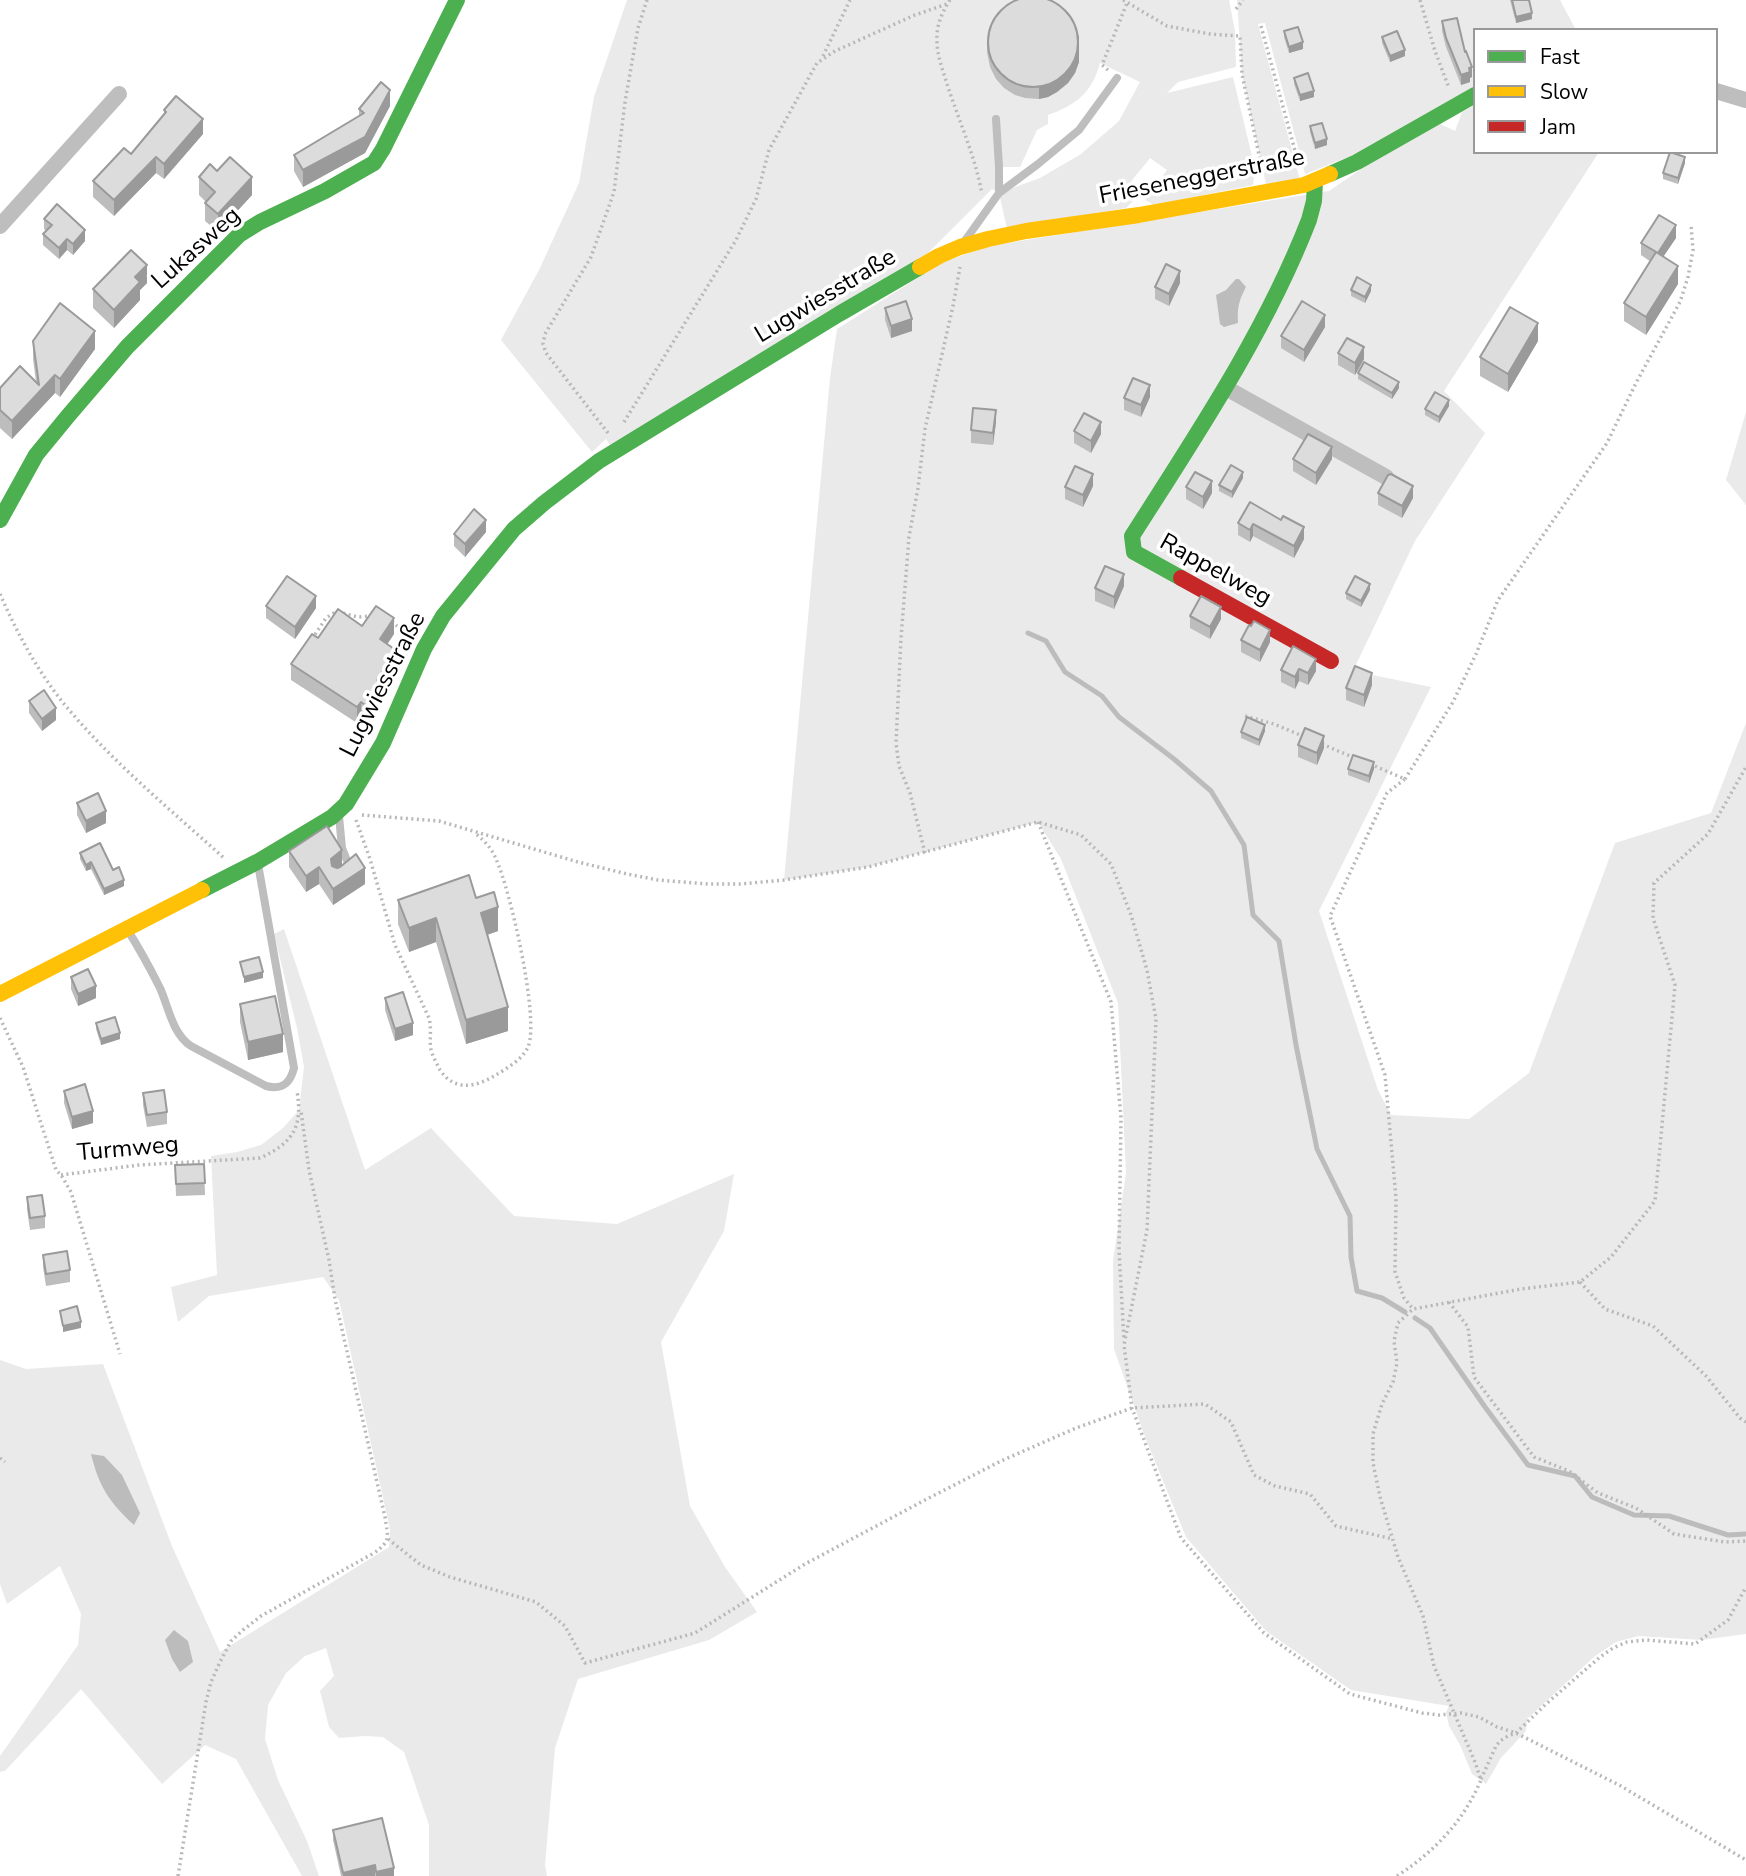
<!DOCTYPE html>
<html>
<head>
<meta charset="utf-8">
<style>
	body { margin:0 }
	#map { position:relative; width:1746px; height:1876px; overflow:hidden; background:#fff; font-family:"Nunito Sans",sans-serif }
	canvas { display:block }
	.legend { position:absolute; left:1473px; top:28px; width:245px; height:126px; box-sizing:border-box; background:#fff; border:2px solid #999; margin:0; padding:9px 12px; list-style:none; font-size:21px; color:#000 }
	.legend li { display:flex; align-items:center; gap:14px; height:35px }
	.legend b { width:35px; border:2px solid #999 }
</style>
</head>
<body>
<div id="map">
<canvas width="1746" height="1876"></canvas>
<ul class="legend">
<li><b style="height:9px;background:#4caf50"></b>Fast</li>
<li><b style="height:9px;background:#ffc107"></b>Slow</li>
<li><b style="height:9px;background:#c62828"></b>Jam</li>
</ul>
</div>
<script>
const ctx = document.querySelector('canvas').getContext('2d');
ctx.lineJoin = 'round';
function fillPath(path, color) { ctx.fillStyle = color; ctx.fill(path, 'evenodd'); }
function stroke(path, color, width, dash) { ctx.strokeStyle = color; ctx.lineWidth = width; ctx.lineCap = dash ? 'butt' : 'round'; ctx.setLineDash(dash || []); ctx.stroke(path); }
function drawText(font, color, halo, rows, align = 'center') {
  ctx.font = font + ' "Nunito Sans",sans-serif'; ctx.lineWidth = 7; ctx.setLineDash([]); ctx.textBaseline = 'middle'; ctx.strokeStyle = halo; ctx.fillStyle = color; for (const [text, x, y, turn = 0] of rows) {
    ctx.save(); ctx.translate(x, y); ctx.rotate((+turn || 0) * Math.PI / 180); ctx.textAlign = isNaN(turn) ? turn : align; if (halo) ctx.strokeText(text, 0, 0); ctx.fillText(text, 0, 0); ctx.restore();
  }
}
const green = new Path2D(`
	M627 0H1229L1235 31 1236 67 1178 82 1167 93 1233 77 1255 169 1253 185 1154 205 1145 200 1167 170 1150 158 1129 184 1138 192 1136 198 1126 208 1007 229 999 193 992 189 925 256 612 448 606 439 592 452 501 340 539 270 579 183 594 97ZM1100 63 1140 82 1119 121 1081 154 1040 178 999 193V167H1020L1037 130 1048 124V115C1076 105 1092 93 1100 63Z
	M1237 0H1560L1576 30H1475V90L1369 149 1305 174 1265 23 1258 24 1300 180 1268 193 1242 74Z
	M1475 105V152H1599L1444 391 1485 433 1415 541 1353 671 1431 687 1319 911 1378 1090 1391 1115 1469 1119 1529 1073 1615 843 1711 813 1746 723V1634L1702 1640 1638 1636 1616 1642 1595 1656 1527 1719 1526 1731 1501 1758 1486 1784 1472 1774 1460 1745 1449 1726 1446 1712 1449 1706 1351 1690 1266 1631 1186 1537 1145 1437 1114 1349 1113 1261 1126 1173 1118 1003 1061 859 1038 822 868 867 784 880 830 378 837 329 943 262 989 246 1329 191 1367 165 1438 123 1455 131 1462 112Z
	M1746 412V505L1726 480Z
	M284 929 365 1170 431 1128 514 1216 617 1224 734 1174 724 1231 661 1342 690 1506 725 1567 757 1612 709 1640 578 1679 555 1748 545 1865 547 1876H429V1825L404 1752 383 1737 365 1736 339 1738 329 1727 320 1691 334 1676 326 1648 305 1656 286 1673 268 1705 265 1739 278 1780 307 1841 319 1876H302L236 1759 205 1745 162 1784 81 1689 5 1771 0 1772V1756L78 1645 81 1614 60 1566 7 1604 0 1584V1360L26 1369 103 1364 172 1546 220 1652 389 1547 390 1529 339 1300 323 1277 209 1296 178 1322 171 1287 217 1275 211 1156 237 1152 261 1145 283 1128 299 1110 304 1067 297 1028 274 934Z`);
const water = new Path2D(`
	M1236 279H1239L1246 287C1239 300 1237 308 1238 323L1224 327 1220 324 1216 295 1226 290Z
	M91 1454 104 1456 122 1475 140 1513 134 1525C110 1503 99 1487 91 1454Z
	M174 1630 188 1641 193 1662 180 1672 172 1659 165 1640Z`);
const stream = new Path2D(`
	M1028 633 1046 641 1065 672 1102 696 1119 717 1174 759 1211 791 1244 845 1253 915 1279 941 1296 1045 1317 1149 1350 1216 1351 1257 1357 1291 1382 1298 1405 1312
	M1415 1318 1430 1328 1485 1407 1528 1465 1575 1476 1592 1497 1634 1515 1669 1516 1728 1535 1746 1534`);
const path = new Path2D(`
	M950 0C942 12 936 26 937 41 937 56 943 70 947 84 959 121 975 156 982 194
	M1123 0 1167 26 1210 34 1240 36 1242 74 1263 174
	M1420 0 1435 51 1449 88
	M1236 9 1243 0
	M1261 26 1300 169
	M823 56 850 0
	M1108 70 1102 65 1127 3
	M624 422 736 240 756 199 769 150 817 63 835 51 915 15 947 4
	M608 433 546 353 543 344 545 334 591 257 614 192 625 102 638 28 647 0
	M0 594C17 633 38 672 65 705 112 762 171 810 225 859
	M392 621 409 638
	M312 639 326 618 334 613H342L358 617 371 616
	M1245 716 1274 724 1305 737
	M1322 744 1357 759
	M1370 764 1405 779 1387 793 1330 916 1385 1075 1396 1198 1395 1272 1404 1298 1413 1309
	M1405 779 1453 702 1476 654 1498 600 1607 443 1636 383 1680 302 1688 277 1693 250 1691 225
	M362 815 439 821 578 862 627 874 658 880 708 884H740L784 880 868 867 1038 822 1081 835 1111 864 1131 915 1147 970 1156 1019 1147 1230 1124 1345 1132 1408 1181 1538 1264 1633 1350 1694 1422 1713 1439 1715 1461 1713 1479 1717 1497 1727 1516 1733 1619 1785 1746 1860
	M356 820 370 859 395 945 429 1018C432 1029 429 1040 431 1050 433 1057 437 1064 440 1070 455 1092 476 1087 496 1075 507 1068 522 1060 528 1047 540 1019 510 889 496 859 492 849 485 841 476 834
	M1038 822 1111 1002 1121 1118 1119 1250 1124 1340
	M925 853 910 793 899 766 896 743 901 638 909 537 918 488 925 429 953 306 960 267
	M0 1018 23 1067 56 1170 61 1175 71 1192 120 1354
	M61 1175 139 1165 260 1158C293 1143 303 1127 297 1091
	M1580 1282 1605 1309 1653 1326 1706 1376 1740 1418 1746 1422
	M1449 1302 1468 1327 1474 1377 1534 1457 1569 1471 1598 1493 1636 1508 1674 1534 1725 1542 1746 1541
	M0 1458 5 1462
	M388 1539 421 1565 450 1577 536 1602 565 1626 585 1663 695 1633 805 1564 925 1500 1001 1461 1076 1428 1132 1408 1205 1404 1231 1422 1254 1475 1275 1486 1310 1494 1336 1526 1393 1539
	M1481 1779 1496 1746 1500 1741 1508 1736 1516 1733 1546 1704 1600 1657 1613 1648 1627 1642 1646 1640 1695 1644 1728 1620 1746 1587
	M178 1876 206 1702 211 1682 220 1662 231 1641 243 1630 261 1616 374 1553C391 1541 388 1537 385 1517L335 1299 329 1260 309 1170 301 1111
	M1397 1876C1435 1851 1463 1822 1481 1780L1475 1762 1434 1666 1423 1616 1398 1557 1380 1497 1373 1463V1434L1382 1404 1393 1382 1397 1363 1394 1341 1398 1323 1413 1309 1521 1289 1580 1282 1611 1257 1655 1201 1675 985 1653 918 1654 883 1708 834 1746 767`);
const lane = new Path2D(`
	M996 119 999 167V193
	M964 242 999 193 1038 164 1079 130 1117 78
	M339 816 342 848 350 868 348 870
	M127 929C139 948 150 968 160 988 169 1008 172 1033 191 1046L266 1086C282 1090 290 1084 294 1068L258 864`);
const street = new Path2D(`
	M1716 91 1746 100
	M0 226 119 94
	M1226 388 1386 477`);
const fast = new Path2D(`
	M1330 174 1357 162 1475 95
	M0 520 36 455 68 416 127 347 239 235 260 222 325 191 374 163 383 149 457 0
	M1181 578 1134 552 1132 536C1197 434 1265 333 1309 220L1314 201 1315 181
	M202 890 257 862 332 817 346 804 383 743 424 649 443 616 514 529 544 503 599 461 839 314 920 267`);
const slow = new Path2D(`
	M920 267 939 256 960 247 988 239 1026 231 1139 215 1304 185 1330 174
	M0 994 202 890`);
const jam = new Path2D(`
	M1181 578 1331 661`);
const wall = new Path2D(`
	M1510 0H1529L1532 19 1516 23Z
	M1442 21 1465 52 1472 77 1470 78V82L1461 85 1446 47 1442 31Z
	M1284 31 1303 49 1289 53 1284 37Z
	M1382 37 1405 56 1390 62 1382 43Z
	M987 40 1079 62 1075 73 1068 83 1057 92 1048 97 1039 99 1025 98 1015 95 1004 88 996 79 990 67 987 52Z
	M1294 78 1314 97 1300 101 1294 84Z
	M390 106 365 153 303 187 294 171V155L359 116V109Z
	M164 110 203 134 164 179 156 173 114 216 93 197V181L131 154 164 115Z
	M1310 126 1327 145 1315 149 1310 132Z
	M1685 163 1678 184 1663 179V173Z
	M217 171 252 195 218 232 205 221V203L206 202 199 195V177Z
	M44 219 85 241 73 255 67 250 59 259 43 245V234L46 231 44 229Z
	M1676 238 1663 257 1678 284 1646 335 1624 321V303L1651 262 1641 255V243Z
	M147 283 140 290V300L114 328 93 308V289Z
	M1180 283 1169 306 1155 299V287Z
	M1351 290 1371 291 1365 303 1351 296Z
	M885 308 912 331 891 338 885 320Z
	M1325 327 1304 362 1281 348V336Z
	M33 341 95 349 60 397 55 393 12 439 0 428V388L36 382 33 359Z
	M1538 341 1508 392 1480 376V357Z
	M1338 353 1364 359 1355 375 1338 365Z
	M1358 373 1399 388 1392 399 1358 379Z
	M1150 397 1141 417 1124 410V398Z
	M1449 406 1439 423 1425 415V409Z
	M996 422 993 445 971 443V430Z
	M1074 431 1101 434 1091 453 1074 443Z
	M1293 459H1332L1316 485 1293 471Z
	M1243 478 1232 498 1219 491V485Z
	M1093 486 1083 507 1065 499V487Z
	M1186 487 1212 493 1203 509 1186 499Z
	M1378 493 1413 498 1402 518 1378 505Z
	M1250 502 1304 539 1294 558 1253 536 1250 542 1238 535V523Z
	M486 532 465 557 454 546V534Z
	M1124 586 1114 609 1095 601V588Z
	M1370 590 1361 607 1346 599V593Z
	M266 606 316 608 295 639 266 618Z
	M1190 616 1221 619 1210 639 1190 628Z
	M362 626 394 634 387 644 397 667 383 686V701L368 723 361 718 357 723 291 680V664L318 638Z
	M1251 626 1270 642 1260 662 1241 652V640Z
	M1293 646 1316 671 1308 685 1299 681 1295 689 1281 682V670Z
	M1372 685 1364 707 1346 700V688Z
	M29 701 56 720 42 731 29 713Z
	M1265 731 1259 746 1241 738V732Z
	M1298 745 1324 748 1317 765 1298 757Z
	M1348 769H1374L1369 783 1348 775Z
	M77 803 106 823 86 833 77 815Z
	M289 851 342 866 365 884 333 905 319 884 306 892 289 867Z
	M80 853 113 870 124 886 104 895 91 869 86 871 80 859Z
	M476 898 498 931 487 935 508 1031 466 1044 436 942 409 952 398 924V900Z
	M71 977 96 998 78 1006 71 989Z
	M385 998 413 1035 395 1041 385 1010Z
	M240 1004 283 1052 248 1060 240 1022Z
	M96 1023 120 1039 101 1045 96 1029Z
	M64 1091 93 1123 72 1129 64 1103Z
	M143 1093 167 1112V1124L147 1127 143 1105Z
	M204 1164 205 1195 176 1196 175 1165Z
	M27 1197 45 1216V1228L30 1230 27 1209Z
	M43 1255 70 1270V1282L46 1286 43 1267Z
	M333 1830 394 1876H341L333 1840Z`);
const shadedWall = new Path2D(`
	M1532 13V19L1516 23V17Z
	M1079 35V62L1075 73 1068 83 1057 92 1048 97 1039 99V86Z
	M1303 42V49L1289 53V47Z
	M1405 50V56L1390 62V56Z
	M1472 67V77L1470 78V82L1461 85V75Z
	M390 90V106L365 153 303 187V170Z
	M1314 91V97L1300 101V95Z
	M203 119V134L164 179V164Z
	M1327 139V145L1315 149V143Z
	M156 157V173L114 216V200Z
	M1685 157V163L1678 184V178Z
	M252 177V195L218 232V214Z
	M1676 225V238L1657 266V254Z
	M85 230V241L73 255V244Z
	M67 239V250L59 259V248Z
	M147 265V283L140 290V300L114 328V310L135 277Z
	M1678 266V284L1646 335V317Z
	M1180 271V283L1169 306V294Z
	M1371 285V291L1365 303V297Z
	M1325 315V327L1304 362V350Z
	M912 319V331L891 338V326Z
	M1538 323V341L1508 392V374Z
	M95 331V349L60 397V379Z
	M1364 347V359L1355 375V363Z
	M55 375V393L12 439V421Z
	M1399 382V388L1392 399V393Z
	M1150 385V397L1141 417V405Z
	M1449 400V406L1439 423V417Z
	M996 410V422L993 445V433Z
	M1101 422V434L1091 453V441Z
	M1332 447V459L1316 485V473Z
	M1243 472V478L1232 498V492Z
	M1093 474V486L1083 507V495Z
	M1212 481V493L1203 509V497Z
	M1413 486V498L1402 518V506Z
	M486 520V532L465 557V544Z
	M1253 524V536L1250 542V530Z
	M1304 527V539L1294 558V546Z
	M1124 574V586L1114 609V597Z
	M1370 584V590L1361 607V601Z
	M316 596V608L295 639V627Z
	M1221 607V619L1210 639V627Z
	M394 618V634L380 655V639Z
	M1270 630V642L1260 662V650Z
	M397 651V667L383 686V701L368 723V707L377 680Z
	M1316 659V671L1308 685V673Z
	M1299 669V681L1295 689V677Z
	M1372 673V685L1364 707V695Z
	M361 702V718L357 723V707Z
	M56 708V720L42 731V719Z
	M1265 725V731L1259 746V740Z
	M1324 736V748L1317 765V753Z
	M1374 762V769L1369 783V776Z
	M106 811V823L86 833V821Z
	M342 850V866L331 875V859Z
	M91 862V869L86 871V865Z
	M319 867V884L306 892V876Z
	M365 868V884L333 905V889Z
	M124 880V886L104 895V889Z
	M498 907V931L481 937V913Z
	M436 918V942L409 952V928Z
	M263 972V978L244 983V977Z
	M96 986V998L78 1006V994Z
	M508 1007V1031L466 1044V1020Z
	M413 1023V1035L395 1041V1029Z
	M120 1033V1039L101 1045V1039Z
	M283 1034V1052L248 1060V1042Z
	M93 1111V1123L72 1129V1117Z
	M81 1322V1328L63 1332V1326Z
	M375 1865V1876H343V1873Z
	M394 1868V1876H376V1872Z`);
const building = new Path2D(`
	M988 42a45 45 0 1 1 90 0a45 45 0 1 1-90 0Z
	M1512 0H1529L1532 13 1516 17Z
	M1457 18 1465 52 1466 51 1472 67 1469 68 1470 72 1461 75 1446 38 1442 21Z
	M1298 27 1303 42 1289 47 1284 31Z
	M1397 31 1405 50 1390 56 1382 37Z
	M1308 73 1314 91 1300 95 1294 78Z
	M381 82 390 90 365 137 303 170 294 155 364 113 359 109Z
	M176 96 203 119 164 164 156 157 114 200 93 181 124 148 131 154 166 112 164 110Z
	M1322 123 1327 139 1315 143 1310 126Z
	M1670 152 1685 157 1678 178 1663 173Z
	M230 157 252 177 218 214 205 203 215 192 199 177 210 164 217 171Z
	M57 204 85 230 73 244 67 239 59 248 43 234 52 225 44 219Z
	M1659 215 1676 225 1658 253 1641 243Z
	M131 250 147 265 135 277 140 282 114 310 93 289Z
	M1656 252 1678 266 1646 317 1624 303Z
	M1166 264 1180 271 1169 294 1155 287Z
	M1357 277 1371 285 1365 297 1351 290Z
	M906 301 912 319 891 326 885 308Z
	M1302 301 1325 315 1304 350 1281 336Z
	M60 303 95 331 60 379 55 375 12 421 0 410V388L20 366 39 385 33 341Z
	M1510 307 1538 323 1508 374 1480 357Z
	M1347 338 1364 347 1355 363 1338 353Z
	M1364 362 1399 382 1392 393 1358 373Z
	M1133 378 1150 385 1141 405 1124 398Z
	M1435 392 1449 400 1439 417 1425 409Z
	M973 408 996 410 993 433 971 430Z
	M1084 413 1101 422 1091 441 1074 431Z
	M1308 434 1332 447 1316 473 1293 459Z
	M1231 465 1243 472 1232 492 1219 485Z
	M1075 466 1093 474 1083 495 1065 487Z
	M1195 472 1212 481 1203 497 1186 487Z
	M1391 474 1413 486 1402 506 1378 493 1388 475Z
	M1250 502 1281 520 1283 516 1304 527 1294 546 1253 524 1250 530 1238 523Z
	M474 509 486 520 465 544 454 534Z
	M1105 566 1124 574 1114 597 1095 588Z
	M287 576 316 596 295 627 266 606Z
	M1355 576 1370 584 1361 601 1346 593Z
	M1201 596 1221 607 1210 627 1190 616Z
	M376 606 394 618 380 639 397 651 377 680 383 685 368 707 361 702 357 707 291 664 312 634 318 638 338 609 362 626Z
	M1254 621 1270 630 1260 650 1241 640 1249 625 1251 626Z
	M1293 646 1316 659 1308 673 1299 669 1295 677 1281 670Z
	M1355 666 1372 673 1364 695 1346 688Z
	M44 690 56 708 42 719 29 701Z
	M1247 717 1265 725 1259 740 1241 732Z
	M1305 728 1324 736 1317 753 1298 745Z
	M1353 755 1374 762 1369 776 1348 769Z
	M98 793 106 811 86 821 77 803Z
	M327 826 342 850 331 859 332 866 337 868 340 867 356 854 365 868 333 889 319 867 306 876 289 851Z
	M100 843 113 870 119 867 124 880 104 889 91 862 86 865 80 853Z
	M469 875 476 898 494 892 498 907 481 913 508 1007 466 1020 436 918 409 928 398 900Z
	M259 957 263 972 244 977 240 962Z
	M88 969 96 986 78 994 71 977Z
	M403 992 413 1023 395 1029 385 998Z
	M275 996 283 1034 248 1042 240 1004Z
	M115 1017 120 1033 101 1039 96 1023Z
	M85 1084 93 1111 72 1117 64 1091Z
	M164 1090 167 1112 147 1115 143 1093Z
	M204 1164 205 1183 176 1184 175 1165Z
	M42 1195 45 1216 30 1218 27 1197Z
	M67 1251 70 1270 46 1274 43 1255Z
	M77 1306 81 1322 63 1326 60 1311Z
	M382 1818 394 1868 376 1872 375 1865 343 1873 333 1830Z`);
const streetNames = [
	["Frieseneggerstraße",1202,178,-11],
	["Lukasweg",197,249,-42],
	["Lugwiesstraße",826,297,-31],
	["Rappelweg",1215,571,29],
	["Lugwiesstraße",384,685,-63],
	["Turmweg",128,1150,-5]
];
fillPath(green, '#eaeaea');
fillPath(water, '#bcbcbc');
stroke(stream, '#bcbcbc', 5);
stroke(path, '#b8b8b8', 3.5, [2, 3.5]);
stroke(lane, '#bebebe', 8);
stroke(street, '#bebebe', 16);
stroke(fast, '#4caf50', 16);
stroke(slow, '#ffc107', 16);
stroke(jam, '#c62828', 16);
fillPath(wall, '#bdbdbd');
fillPath(shadedWall, '#9a9a9a');
fillPath(building, '#dcdcdc');
stroke(building, '#9a9a9a', 2);
drawText('24px', '#000', '#fff', streetNames);
</script>
</body>
</html>
